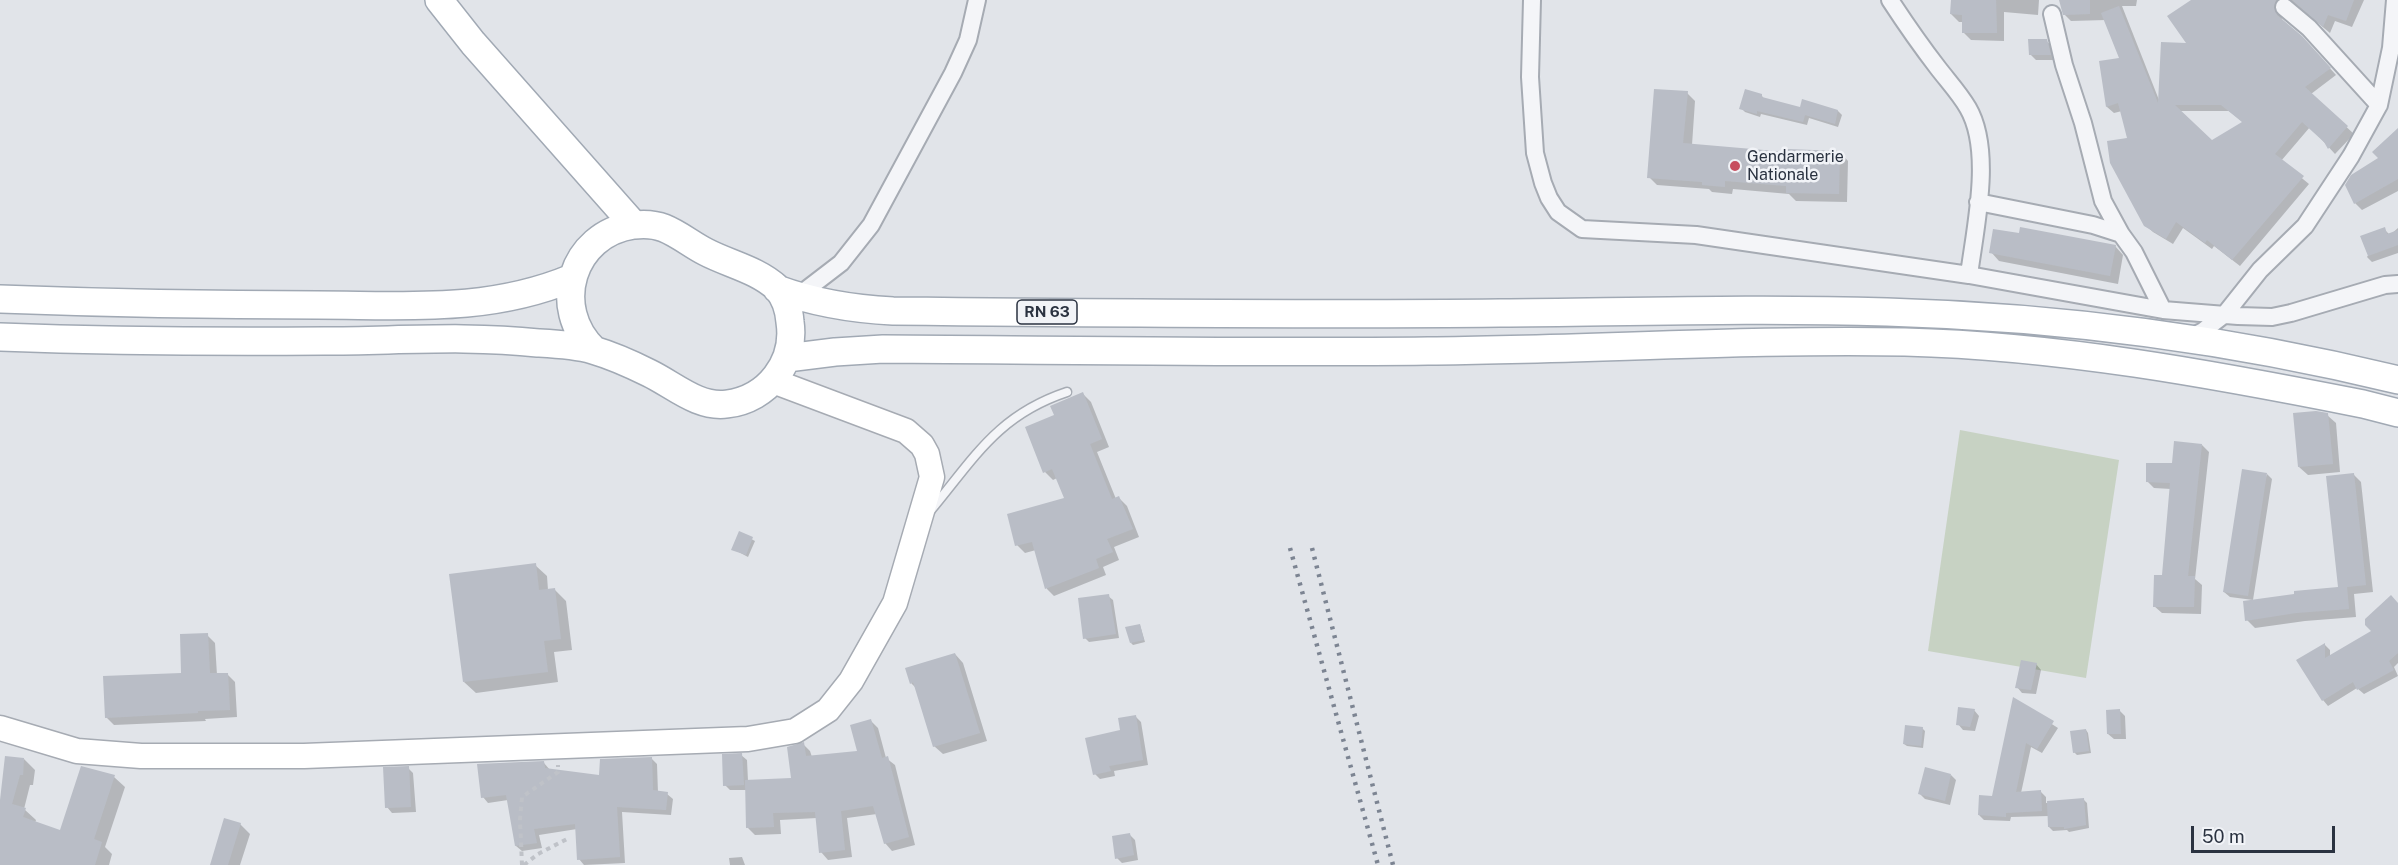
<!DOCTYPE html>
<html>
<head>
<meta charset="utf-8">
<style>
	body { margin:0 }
	#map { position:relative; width:2398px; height:865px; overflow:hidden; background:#e1e4e9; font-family:"Public Sans",sans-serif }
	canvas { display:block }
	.scale { position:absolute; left:2191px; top:826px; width:144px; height:27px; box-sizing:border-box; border:3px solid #2a3240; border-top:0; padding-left:8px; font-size:18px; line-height:21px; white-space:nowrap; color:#2a3240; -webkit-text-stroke:4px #f1f3f7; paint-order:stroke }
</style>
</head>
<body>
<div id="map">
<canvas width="2398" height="865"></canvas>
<div class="scale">50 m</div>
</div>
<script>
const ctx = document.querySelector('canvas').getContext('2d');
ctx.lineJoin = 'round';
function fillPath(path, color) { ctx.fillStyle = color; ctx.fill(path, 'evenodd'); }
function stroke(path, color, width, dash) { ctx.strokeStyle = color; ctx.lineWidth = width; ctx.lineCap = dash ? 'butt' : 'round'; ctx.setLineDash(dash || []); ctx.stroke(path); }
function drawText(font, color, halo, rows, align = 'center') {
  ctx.font = font + ' "Public Sans",sans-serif'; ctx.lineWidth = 5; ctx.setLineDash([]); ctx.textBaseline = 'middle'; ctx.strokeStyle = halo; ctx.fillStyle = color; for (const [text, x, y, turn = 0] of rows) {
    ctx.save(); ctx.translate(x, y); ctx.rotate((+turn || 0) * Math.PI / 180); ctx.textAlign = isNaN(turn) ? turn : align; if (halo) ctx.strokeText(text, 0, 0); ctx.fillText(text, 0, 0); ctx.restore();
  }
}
const green = new Path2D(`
	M1960 430 2119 460 2086 678 1928 651Z`);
const shadow = new Path2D(`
	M1952 0H2039L2038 15 2004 12V41L1971 40 1963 32V22H1959L1951 14Z
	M2060 0H2137L2136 6H2122L2159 100 2189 45 2194 0H2364L2352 27 2335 21 2330 33 2294 3 2283 6 2280 13 2283 22 2308 44 2336 75 2311 94 2354 134 2335 154 2310 127 2281 161 2309 184 2240 266 2214 246 2212 249 2183 228 2173 244 2153 232 2145 225 2122 111 2114 113 2107 107 2100 62 2121 59 2106 20 2071 21 2064 14ZM2180 111H2229L2244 123 2212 142Z
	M2046 41 2052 46 2055 60H2036L2030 54Z
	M1687 93 1695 101 1692 145 1789 154 1840 152 1848 161 1847 202 1796 201 1789 194 1733 189 1732 194 1712 192 1709 189 1657 185 1649 177Z
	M1762 96 1765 100 1801 109 1838 111 1842 115 1838 127 1809 118 1807 125 1761 114 1760 117 1745 112 1741 108Z
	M2398 130V191L2362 210 2355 203Z
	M2398 228V253L2372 262 2367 257 2384 229 2390 235Z
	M2115 246 2123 255 2118 284 1999 261 1991 252Z
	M1083 394 1091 402 1109 447 1097 452 1116 499 1119 498 1127 506 1139 537 1114 547 1119 560 1103 567 1106 575 1054 596 1047 589 1036 550 1025 553 1017 545 1066 499 1057 478 1053 480 1045 472 1056 416Z
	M2327 415 2336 423 2340 472 2308 475 2299 467Z
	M2202 445 2209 452 2195 579 2202 585 2201 614 2162 613 2154 606 2163 577 2171 489 2154 488 2147 481Z
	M2267 474 2272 479 2253 600 2230 597 2224 592Z
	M2353 474 2361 482 2373 592 2354 594 2356 617 2305 621 2255 628 2247 620 2340 588Z
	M740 533 755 541 748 557 733 549Z
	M535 565 547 576 548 590 554 589 566 601 572 650 554 652 558 682 476 693 464 682Z
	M1108 596 1113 600 1119 638 1089 642 1085 638Z
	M2398 605V663L2394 667 2398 676 2364 694 2357 688 2328 706 2323 700 2325 645 2330 650V657L2373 631Z
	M1140 625 1145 642 1133 645 1131 643Z
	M207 635 215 643 217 675 227 674 235 682 237 717 205 719 206 721 114 725 106 717 182 675Z
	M955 654 963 663 987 741 943 754 934 746 917 689 911 683Z
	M2036 664 2041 670 2036 694 2022 693 2017 687Z
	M2014 700 2058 728 2042 753 2031 747 2021 793 2041 792 2046 797V803L2084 800 2087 803 2089 828 2069 832 2067 830 2053 831 2049 827V816L2011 817 2010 821 1984 820 1979 815 1993 797Z
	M1974 710 1979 716 1975 731 1963 730 1958 724Z
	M2119 710 2125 716 2126 739H2114L2108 734Z
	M1136 717 1141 722 1148 765 1114 771 1115 776 1100 779 1095 774 1122 731Z
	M871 721 878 728 886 758 895 765 915 845 892 851 885 843 877 814 847 818 852 857 828 860 821 852 817 818 780 820 781 834 755 835 748 828 747 790H730L725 785 741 755 747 760 748 781 793 780 803 744 810 751 812 757 859 752Z
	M1922 728 1925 731 1923 748 1907 746 1904 744Z
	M2086 730 2088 733 2091 753 2077 755 2074 752Z
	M651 758 657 764 658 793 667 794 673 799 671 815 622 812 625 863 584 865 579 859 577 829 539 835 542 848 522 851 516 846 508 800 488 803 483 797 544 763 550 770 600 777Z
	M24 759 35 770 33 785H30L24 809 36 820 35 823 61 831 114 777 125 787 105 847 112 854 109 865H0V802Z
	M408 768 413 773 416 812 392 813 387 807Z
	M1951 775 1956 780 1950 805 1925 799 1920 794Z
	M240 824 250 834 240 865H211Z
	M1130 835 1135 840 1138 860 1122 863 1117 858Z
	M742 857 745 865H730L729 858Z`);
const building = new Path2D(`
	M1951 0H1996L1997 33H1962V15L1950 14Z
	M2059 0H2090V14L2063 15Z
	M2191 0H2276L2274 6 2277 15 2302 36 2331 68 2305 87 2348 126 2328 149 2324 142 2302 122 2275 154 2304 176 2232 260 2207 240 2205 243 2176 222 2166 239 2144 226 2110 163 2107 141 2127 138 2118 103 2106 107 2099 61 2119 58 2101 13 2119 6 2158 103 2161 42 2186 43 2167 16ZM2175 105H2221L2242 122 2212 140Z
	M2292 0H2354L2346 21 2328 15 2323 27Z
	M2028 39H2047L2051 55H2029Z
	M1654 89 1688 91 1683 143 1787 152V149L1840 151 1839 194 1786 193V186L1725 181V187L1702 185V182L1647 178Z
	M1745 89 1762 94V97L1800 107 1802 99 1838 110 1835 124 1805 115 1803 122 1757 111V114L1739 109Z
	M2398 128V179L2354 204 2345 185 2351 175 2378 158 2372 152Z
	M2020 227 2116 245 2110 276 1989 253 1993 229 2019 233Z
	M2385 227 2387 234 2398 230V245L2368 256 2360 236Z
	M1083 392 1102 439 1090 444 1112 499 1119 496 1133 529 1107 539 1113 552 1096 559 1099 568 1045 589 1032 542 1015 546 1007 514 1064 498 1052 469 1043 473 1025 427 1054 415 1050 406Z
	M2316 411 2328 413 2333 464 2298 467 2293 413Z
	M2174 441 2202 444 2188 576H2195L2194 607H2153L2154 575H2162L2170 483 2146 482V463H2172Z
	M2242 469 2267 473 2248 596 2223 592Z
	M2354 473 2366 585 2347 587 2349 609 2296 613 2245 621 2243 601 2294 594V591L2338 587 2326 476Z
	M739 531 753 537 746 555 731 550Z
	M536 563 539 590 555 588 561 639 544 641 548 672 463 682 449 574Z
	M1109 594 1116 634 1083 639 1078 598Z
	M2391 595 2398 603V653L2389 661 2394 670 2357 690 2353 682 2322 701 2296 660 2325 643V658L2371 631 2365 625V619Z
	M1140 624 1144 640 1130 643 1125 627Z
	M208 633 210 673H228L230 710 198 711V713L105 718 103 676 181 673 180 634Z
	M955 653 980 733 933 747 913 682 910 684 905 668Z
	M2021 660 2037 663 2031 690 2015 688Z
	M2013 697 2054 721 2037 749 2026 743 2016 792 2041 790 2042 811 2006 813V817L1978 815 1979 795 1992 796Z
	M1958 707 1975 709 1970 727 1956 725Z
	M2120 709 2121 734H2107L2106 710Z
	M1136 715 1143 760 1109 766 1111 771 1093 775 1085 738 1120 730 1118 718Z
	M871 719 882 758 888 756 909 837 884 844 873 806 841 811 845 850 819 853 815 812 773 813 774 827 746 828 745 780 791 778 787 747 804 742 806 756 857 751 850 725Z
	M1905 725 1923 727 1921 746 1903 744Z
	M2086 729 2089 751 2073 753 2070 731Z
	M742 753 744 785 723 786 722 754Z
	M5 756 24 758 23 775H20L12 804 26 808 23 817 60 830 81 766 115 775 94 839 102 842 95 865H0V800Z
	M652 757 653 790 668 792 666 810 617 807 620 857 577 860 575 824 534 829 537 843 515 846 506 795 481 798 477 764 544 761 545 768 599 775 600 759Z
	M409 766 411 807 385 808 383 767Z
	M1925 767 1951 774 1945 801 1918 794Z
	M2084 798 2086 825 2064 829V827H2048L2047 801Z
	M224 818 241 823 228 865H210Z
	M1130 833 1134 855 1115 859 1112 836Z`);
const path = new Path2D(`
	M522 865 520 820 522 797 558 772V765
	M524 865 538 854 567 839`);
const service = new Path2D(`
	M931 510C975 457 998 415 1067 392`);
const minor = new Path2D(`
	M1532 0 1530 77 1535 153 1543 183 1549 198 1558 212 1582 229 1696 235 1969 275 2163 310 2238 316 2272 317 2291 313 2385 285 2398 284
	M1890 0C1905 23 1921 46 1938 68 1948 81 1960 94 1968 108 1993 151 1975 228 1969 275
	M2284 7 2309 28 2379 105
	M2052 14 2064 65 2083 123 2103 201 2121 234
	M1978 202 2093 225 2121 234 2134 252 2163 310
	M798 296 841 263 871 225 953 73 968 40 977 0
	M2188 339 2203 331 2225 314 2260 270 2305 226 2351 156 2379 105 2391 48 2395 0`);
const secondary = new Path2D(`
	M0 728 77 751 141 756H304L748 739 795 731 828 710 851 681 895 603 932 477 927 454 922 445 906 431 773 381`);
const primary = new Path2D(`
	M439 0 473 43 634 225
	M777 289C815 303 853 309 893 311 1095 313 1298 315 1500 313 1629 312 1758 308 1887 312 2059 317 2231 339 2398 380
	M0 299C106 303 212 305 317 305 406 305 488 313 572 278
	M0 337C108 341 216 342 324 341 395 341 468 335 538 343 556 344 576 345 593 350 610 355 633 365 649 373 674 385 698 408 727 404 768 399 796 362 790 322 789 309 785 297 777 288 758 270 729 264 706 252 692 245 679 234 664 228 654 224 643 224 634 225 571 234 550 308 594 350
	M787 358 835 352 883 349C1064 350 1246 353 1428 351 1587 350 1746 339 1905 342 2060 346 2212 374 2363 404L2398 413`);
const rail = new Path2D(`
	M1290 548 1378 865
	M1312 548 1393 865`);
const markers = [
	[1735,166,6,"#c74e5f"]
];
const shields = [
	[1047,312,60]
];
const shieldNames = [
	["RN 63",1047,312]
];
const poiNames = [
	["Gendarmerie",1747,157],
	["Nationale",1747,175]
];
fillPath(green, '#c7d2c3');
fillPath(shadow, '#0003');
fillPath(building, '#b9bdc6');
stroke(service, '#a6abb3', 11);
stroke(minor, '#a6abb3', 20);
stroke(secondary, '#a6abb3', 27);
stroke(primary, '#a1a9b4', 30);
stroke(path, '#bfc2c8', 4, [4.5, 4.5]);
stroke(service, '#f4f5f8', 8);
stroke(minor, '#f4f5f8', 16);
stroke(secondary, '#fff', 24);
stroke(primary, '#fff', 27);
stroke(rail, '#7c8492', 4.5, [3, 6]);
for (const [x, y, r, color] of markers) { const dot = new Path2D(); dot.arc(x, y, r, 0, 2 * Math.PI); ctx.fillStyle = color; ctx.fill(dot); stroke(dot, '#f1f3f7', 2); }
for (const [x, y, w] of shields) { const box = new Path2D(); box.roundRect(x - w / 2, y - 12, w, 24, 4.5); ctx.fillStyle = '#f1f3f7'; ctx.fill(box); stroke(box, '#2a3240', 1.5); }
drawText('bold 15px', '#2a3240', null, shieldNames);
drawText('16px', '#2a3240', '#f1f3f7', poiNames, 'left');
</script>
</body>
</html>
